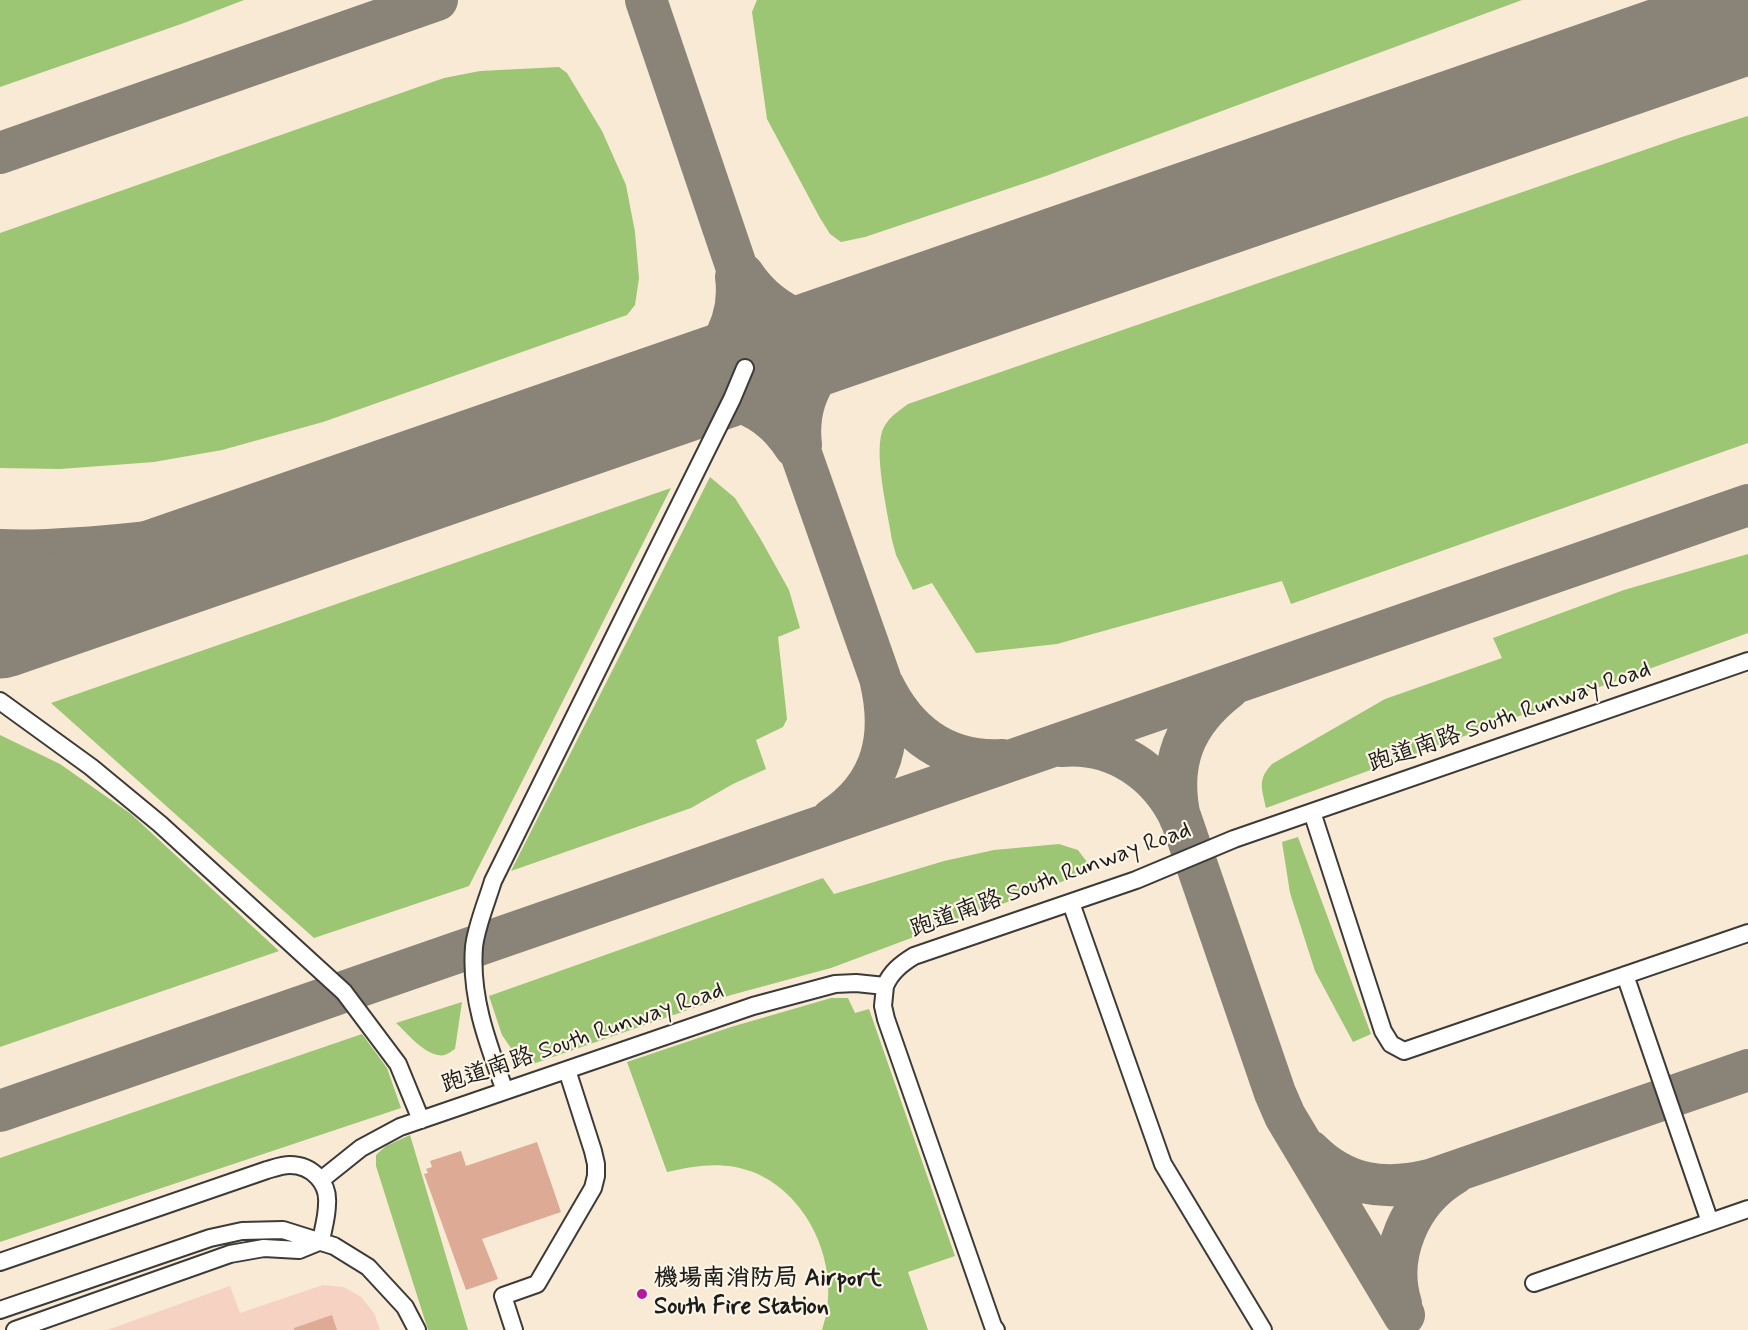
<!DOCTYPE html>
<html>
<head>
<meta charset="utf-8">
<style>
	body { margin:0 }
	canvas { display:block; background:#f8ead4 }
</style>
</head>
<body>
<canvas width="1748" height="1330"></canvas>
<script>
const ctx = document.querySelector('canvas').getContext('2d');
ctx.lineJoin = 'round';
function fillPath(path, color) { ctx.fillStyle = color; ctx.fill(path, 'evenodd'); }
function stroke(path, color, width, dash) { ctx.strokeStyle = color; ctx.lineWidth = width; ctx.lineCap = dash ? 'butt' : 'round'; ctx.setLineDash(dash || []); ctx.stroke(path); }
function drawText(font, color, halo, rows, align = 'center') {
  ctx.font = font + ' Mynerve,"LXGW WenKai TC",sans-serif'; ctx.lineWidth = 4.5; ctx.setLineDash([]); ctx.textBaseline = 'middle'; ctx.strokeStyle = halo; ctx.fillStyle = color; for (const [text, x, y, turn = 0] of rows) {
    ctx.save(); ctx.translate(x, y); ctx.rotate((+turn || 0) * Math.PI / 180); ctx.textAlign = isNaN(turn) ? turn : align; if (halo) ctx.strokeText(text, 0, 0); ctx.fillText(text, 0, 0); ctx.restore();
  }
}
const built = new Path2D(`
	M323 1285 344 1287 361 1297 374 1313 380 1330H107L230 1286 240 1313Z`);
const green = new Path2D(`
	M0 0H244L184 23 0 87Z
	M757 0H1522L1046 176 865 237 841 242 830 234 820 218 767 119 752 12Z
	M559 67 567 73 602 131 626 185 635 232 639 278 635 305 627 315 323 422 222 450 154 462 60 469 0 468V233L444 78 480 71Z
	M1748 116V443L1291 604 1282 581 1057 644 976 653 932 583 913 590 896 555 892 540C888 513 872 449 884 427 890 416 899 411 908 404L1682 137Z
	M710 477 735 498 760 538 789 590 800 628 778 637 787 719 783 727 756 740 766 769 733 784 691 808 511 871Z
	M671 488 469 886 314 938 51 703Z
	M1748 554V633L1266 808C1262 788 1257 780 1272 764L1385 699 1502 658 1493 638 1624 590Z
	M0 735 60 764 131 814 279 951 0 1047Z
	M1298 837 1371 1034 1353 1042 1315 971 1290 893 1282 842Z
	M1059 844 1078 850 1093 870 831 968 731 995 524 1067 502 1035 489 996 823 878 834 894 944 861 994 850Z
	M831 998H848L855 1013 869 1009 955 1256 908 1272 928 1330H822C843 1271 811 1195 753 1172 724 1161 696 1165 667 1172L627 1062 731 1027Z
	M462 1002 455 1049C450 1052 445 1057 438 1055 422 1052 407 1033 396 1023Z
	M362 1034 387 1068 401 1108 0 1242V1158Z
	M410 1135 468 1330H428L376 1166V1155L386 1146Z`);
const taxiway = new Path2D(`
	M646 0 768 360 880 678C894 735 884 785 832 819
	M1513 102 1706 0
	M0 153 437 0
	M743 274C767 311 810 333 856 328 864 327 874 323 883 320
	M660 397C708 379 743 328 736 277
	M653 400C711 392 760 392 795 447
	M801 445C794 386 831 351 878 323
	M0 550C32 552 65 549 96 547 170 541 242 531 314 518
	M883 685C907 734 946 763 1002 760
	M1061 746C1114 741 1159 772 1181 819L1275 1093 1285 1116 1404 1315
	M1180 818C1168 763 1184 723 1228 689
	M0 1111 1748 505
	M1310 1151C1345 1186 1384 1191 1430 1180L1748 1070
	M1401 1304C1386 1255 1410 1200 1454 1174`);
const runway = new Path2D(`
	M0 626 1748 21`);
const building = new Path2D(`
	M537 1142 561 1212 482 1239 498 1279 466 1290 424 1174 428 1173 426 1169 432 1167 430 1161 461 1151 466 1166Z
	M332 1315 337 1330H294V1328Z`);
const minor = new Path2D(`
	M0 701 91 767 160 824 344 992 398 1064 421 1120
	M1312 812 1383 1031 1391 1044 1404 1051 1748 933
	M1071 903 1163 1164 1263 1330
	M1625 975 1710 1222
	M885 986 883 1006 886 1019 993 1326 996 1330
	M505 1091C488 1044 470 998 474 947 476 927 487 901 493 881L732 399 745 368
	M321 1180 361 1148 400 1127 753 1006 835 984 856 983 885 986C891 972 901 964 914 956L1136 880 1234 839 1748 661
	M0 1262 267 1170C274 1168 282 1165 290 1165 312 1165 329 1183 327 1204 327 1217 323 1229 321 1241
	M1534 1283 1748 1209
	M0 1310 210 1238 242 1231 283 1230 334 1246 368 1267 405 1307 417 1330
	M15 1330 230 1254 264 1248 299 1250 321 1241
	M514 1330 503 1296 537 1284 593 1188 596 1176V1164L593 1151 567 1070`);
const markers = [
	[642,1294,6,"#b5179e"]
];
const streetNames = [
	["跑道南路 South Runway Road",1510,718,-19],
	["跑道南路 South Runway Road",1051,881,-20],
	["跑道南路 South Runway Road",583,1039,-19]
];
const poiNames = [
	["機場南消防局 Airport",654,1280],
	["South Fire Station",654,1308]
];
fillPath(built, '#f5d2c2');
fillPath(green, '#9cc673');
stroke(taxiway, '#8a8378', 42);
stroke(runway, '#8a8378', 105);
fillPath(building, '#dcaa95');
stroke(minor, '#3d3b38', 20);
stroke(minor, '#fff', 16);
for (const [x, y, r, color] of markers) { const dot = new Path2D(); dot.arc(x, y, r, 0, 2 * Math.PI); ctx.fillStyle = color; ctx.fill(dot); stroke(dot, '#fcf5e5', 2); }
drawText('24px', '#1c1c1c', '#fcf5e5', streetNames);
drawText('bold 24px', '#1c1c1c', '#fcf5e5', poiNames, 'left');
</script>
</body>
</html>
